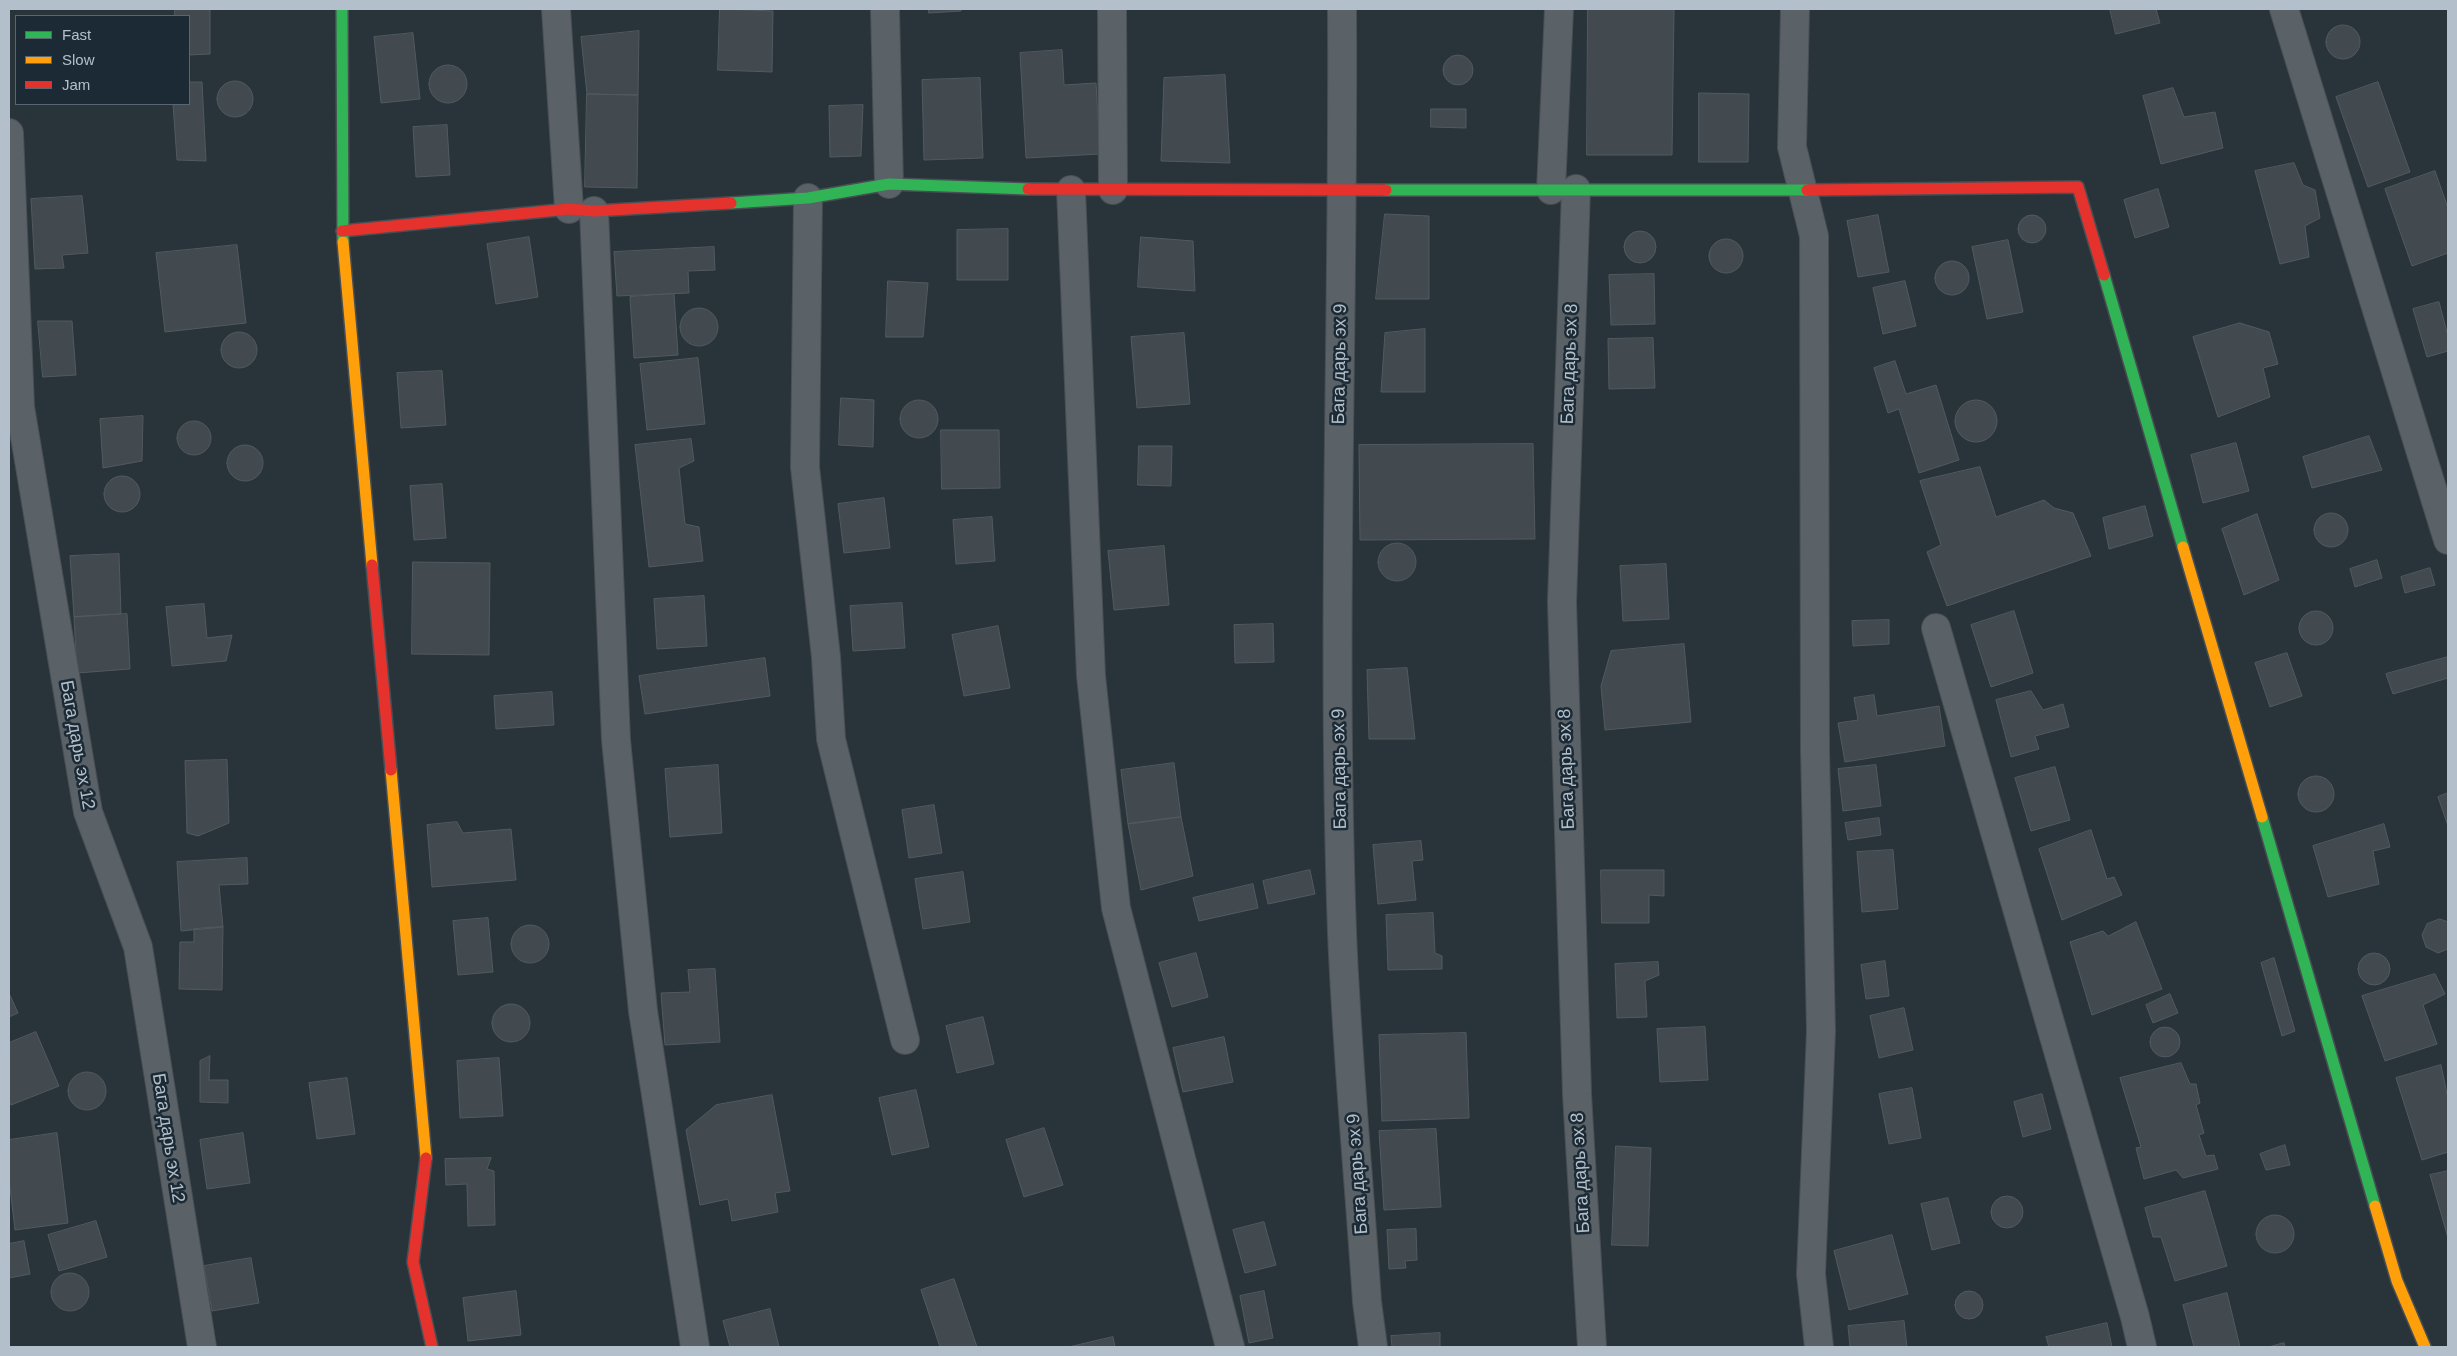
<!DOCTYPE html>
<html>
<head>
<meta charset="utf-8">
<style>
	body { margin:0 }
	#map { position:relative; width:2457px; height:1356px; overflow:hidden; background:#29333a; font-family:Arial,sans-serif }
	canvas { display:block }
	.frame { position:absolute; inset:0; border:10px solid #b3c0cb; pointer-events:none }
	.legend { position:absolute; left:15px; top:15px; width:175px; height:90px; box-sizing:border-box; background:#1c2a35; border:1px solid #586671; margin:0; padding:6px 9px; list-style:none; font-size:15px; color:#b3c0cb }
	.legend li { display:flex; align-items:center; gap:10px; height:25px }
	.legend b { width:25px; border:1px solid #586671 }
</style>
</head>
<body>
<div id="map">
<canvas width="2457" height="1356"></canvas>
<div class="frame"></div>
<ul class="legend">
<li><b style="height:6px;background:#30b455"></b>Fast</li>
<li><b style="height:6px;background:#ff9f0a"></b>Slow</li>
<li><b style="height:6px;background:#e5322d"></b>Jam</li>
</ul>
</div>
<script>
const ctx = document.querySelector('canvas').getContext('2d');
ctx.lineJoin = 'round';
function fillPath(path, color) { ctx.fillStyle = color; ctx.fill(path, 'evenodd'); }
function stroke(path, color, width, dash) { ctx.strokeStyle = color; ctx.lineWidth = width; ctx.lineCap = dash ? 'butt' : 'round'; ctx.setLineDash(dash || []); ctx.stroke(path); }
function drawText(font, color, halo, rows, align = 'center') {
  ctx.font = font + ' Arial,sans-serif'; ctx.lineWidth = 5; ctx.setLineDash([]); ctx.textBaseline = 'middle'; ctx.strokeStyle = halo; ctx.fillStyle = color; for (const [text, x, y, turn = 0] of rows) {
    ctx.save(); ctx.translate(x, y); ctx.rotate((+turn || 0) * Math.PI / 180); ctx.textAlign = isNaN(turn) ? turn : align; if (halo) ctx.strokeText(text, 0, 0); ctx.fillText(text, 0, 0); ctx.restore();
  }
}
const building = new Path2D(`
	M175 9H210V54L189 55V16H175Z
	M720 9 773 11 772 72 718 70Z
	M929 9H961V11L929 13Z
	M1588 9H1674L1672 155H1587Z
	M2110 9H2156L2160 23 2116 34Z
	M2326 42a17 17 0 1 1 34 0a17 17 0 1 1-34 0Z
	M639 31 638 95 587 94 581 37Z
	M413 33 420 99 381 103 374 37Z
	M1062 50 1064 85 1096 83 1100 154 1026 158 1020 53Z
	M1443 70a15 15 0 1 1 30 0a15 15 0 1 1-30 0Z
	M429 84a19 19 0 1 1 38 0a19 19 0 1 1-38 0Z
	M1225 75 1230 163 1161 161 1164 78Z
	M980 78 983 158 924 160 922 80Z
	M217 99a18 18 0 1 1 36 0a18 18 0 1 1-36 0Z
	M189 82H202L206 161 177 160 173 104H189Z
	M2378 82 2410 172 2368 187 2336 97Z
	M2173 88 2184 117 2215 112 2223 148 2161 164 2143 96Z
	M1699 93 1749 94 1748 162H1699Z
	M587 94 638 95 637 188 585 187Z
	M863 105 861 156 830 157 829 106Z
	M1431 109H1466V128L1431 127Z
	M447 125 450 175 416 177 413 127Z
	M2294 163 2303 185 2315 190 2320 218 2305 226 2309 257 2280 264 2255 171Z
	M2435 171 2448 208V253L2412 266 2385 189Z
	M2158 189 2169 227 2135 238 2124 200Z
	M82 196 88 253 62 255 64 268 35 269 31 199Z
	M1385 214 1429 216V299H1376Z
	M1878 215 1889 272 1858 277 1847 221Z
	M2018 229a14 14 0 1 1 28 0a14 14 0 1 1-28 0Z
	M1008 229V280H957V230Z
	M1624 247a16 16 0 1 1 32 0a16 16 0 1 1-32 0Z
	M529 237 538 297 496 304 487 244Z
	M1141 237 1193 241 1195 291 1138 287Z
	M1709 256a17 17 0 1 1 34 0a17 17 0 1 1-34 0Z
	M2008 240 2023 312 1987 319 1972 247Z
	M237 245 246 323 165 332 156 253Z
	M714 247 715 270 688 271 689 293 617 296 614 252Z
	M1935 278a17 17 0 1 1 34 0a17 17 0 1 1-34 0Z
	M1654 274 1655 324 1611 325 1609 275Z
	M888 281 928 283 923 337H886Z
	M1905 281 1916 326 1883 334 1873 288Z
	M674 294 678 355 634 358 630 297Z
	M2439 302 2448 336V351L2427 357 2413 309Z
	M680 327a19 19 0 1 1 38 0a19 19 0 1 1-38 0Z
	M38 321H72L76 375 43 377Z
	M2240 323 2269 332 2278 364 2263 368 2270 397 2218 417 2193 337Z
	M1425 329V392H1381L1385 333Z
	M221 350a18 18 0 1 1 36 0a18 18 0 1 1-36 0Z
	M1184 333 1190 404 1137 408 1131 337Z
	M1653 338 1655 388 1609 389 1608 339Z
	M698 358 705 424 647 430 640 364Z
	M1895 361 1906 394 1936 385 1959 460 1919 473 1899 409 1888 413 1874 368Z
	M442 371 446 425 401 428 397 373Z
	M841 398 874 400 873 447 839 445Z
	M1955 421a21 21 0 1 1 42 0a21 21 0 1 1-42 0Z
	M900 419a19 19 0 1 1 38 0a19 19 0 1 1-38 0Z
	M143 416 142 461 103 468 100 419Z
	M177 438a17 17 0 1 1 34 0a17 17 0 1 1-34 0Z
	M941 430H999L1000 488 942 489Z
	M2369 436 2382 470 2312 488 2303 457Z
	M691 439 694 461 679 468 685 524 699 527 703 561 649 567 635 445Z
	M2236 443 2249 491 2203 503 2191 455Z
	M1533 444 1535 539 1360 540 1359 445Z
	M227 463a18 18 0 1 1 36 0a18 18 0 1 1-36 0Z
	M1139 446H1172L1171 486 1138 485Z
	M1980 467 1996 517 2044 500 2054 508 2073 513 2091 556 1947 606 1927 552 1941 545 1920 481Z
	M104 494a18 18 0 1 1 36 0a18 18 0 1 1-36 0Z
	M442 484 446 538 414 540 410 486Z
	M884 498 890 548 844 553 838 504Z
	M2145 506 2153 536 2109 549 2103 518Z
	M2314 530a17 17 0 1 1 34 0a17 17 0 1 1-34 0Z
	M2257 514 2279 580 2244 595 2222 529Z
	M992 517 995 561 956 564 953 520Z
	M1378 562a19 19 0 1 1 38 0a19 19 0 1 1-38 0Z
	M1164 546 1169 605 1114 610 1108 551Z
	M119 554 121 614 74 617 70 556Z
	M2377 560 2382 578 2355 587 2350 569Z
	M413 562 490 563 489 655 412 654Z
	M1666 564 1669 619 1623 621 1620 566Z
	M2430 568 2435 585 2405 593 2401 577Z
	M704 596 707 646 657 649 654 599Z
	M902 603 905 648 853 651 850 606Z
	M204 604 207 638 232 635 226 661 172 666 166 607Z
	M2299 628a17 17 0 1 1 34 0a17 17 0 1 1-34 0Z
	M2014 611 2033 673 1991 687 1971 625Z
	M127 614 130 669 77 673 74 617Z
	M1889 620V644L1853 646 1852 621Z
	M1273 624 1274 662 1235 663 1234 625Z
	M998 626 1010 688 964 696 952 635Z
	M1684 644 1691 722 1605 730 1601 686 1611 651Z
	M2287 653 2302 696 2270 707 2255 663Z
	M2448 657V678L2393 694 2386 674Z
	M765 658 770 696 645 714 639 676Z
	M1407 668 1415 739H1369L1367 670Z
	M2031 691 2043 710 2063 704 2069 727 2035 736 2039 749 2011 757 1996 700Z
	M552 692 554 725 496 729 494 696Z
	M1874 695 1877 716 1939 706 1945 746 1845 762 1838 723 1858 720 1854 698Z
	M227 760 229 823 198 836 187 833 185 761Z
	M1174 763 1181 817 1128 824 1121 770Z
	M718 765 722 833 670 837 665 769Z
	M1876 765 1881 806 1843 811 1838 769Z
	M2055 767 2070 820 2031 831 2015 778Z
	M2298 794a18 18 0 1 1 36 0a18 18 0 1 1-36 0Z
	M2448 793V826L2438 797Z
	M934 805 942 853 909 858 902 810Z
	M1181 817 1193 876 1141 890 1128 824Z
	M1879 818 1881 835 1848 840 1845 823Z
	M457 822 463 833 511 829 516 880 432 887 427 825Z
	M2384 824 2390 847 2373 851 2379 884 2328 897 2313 846Z
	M2091 830 2107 879 2114 877 2122 895 2062 920 2039 849Z
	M1421 841 1423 860 1412 861 1416 900 1378 904 1373 845Z
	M1893 850 1898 909 1862 912 1857 852Z
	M247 858 248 884 219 885 223 927 181 931 177 862Z
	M1310 870 1315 894 1268 904 1263 881Z
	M1601 870H1664V896L1649 895V923H1602Z
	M963 872 970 922 923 929 915 879Z
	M1253 884 1258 908 1199 921 1193 898Z
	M1433 913 1435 953 1442 956V969L1388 970 1386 915Z
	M488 918 493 972 458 975 453 921Z
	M2440 919 2448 922V949L2438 953 2426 947 2422 935 2427 924Z
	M2136 922 2162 989 2092 1015 2070 942 2103 931 2108 936Z
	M511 944a19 19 0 1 1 38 0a19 19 0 1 1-38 0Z
	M223 927 222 990 179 989 180 942H194V929Z
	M2358 969a16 16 0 1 1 32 0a16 16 0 1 1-32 0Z
	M1196 953 1208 997 1172 1007 1159 963Z
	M2274 958 2295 1031 2282 1036 2261 963Z
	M1885 961 1889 996 1866 999 1861 965Z
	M1658 962 1659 975 1645 981 1647 1017 1617 1018 1615 964Z
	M715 969 720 1042 665 1045 661 993 690 992 688 970Z
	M2435 974 2445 994 2423 1005 2437 1044 2385 1061 2362 996Z
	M9 993 18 1013 9 1017Z
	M2170 994 2178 1013 2153 1023 2146 1005Z
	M492 1023a19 19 0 1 1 38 0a19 19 0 1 1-38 0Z
	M1904 1008 1913 1050 1879 1058 1870 1016Z
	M983 1017 994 1064 957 1073 946 1026Z
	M2150 1042a15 15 0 1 1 30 0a15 15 0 1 1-30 0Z
	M1705 1027 1708 1080 1660 1082 1657 1029Z
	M36 1032 59 1086 11 1105 9 1101V1043Z
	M1466 1033 1469 1118 1382 1121 1379 1035Z
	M1224 1037 1233 1082 1183 1092 1173 1048Z
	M210 1056 209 1080H228V1103L200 1102V1061Z
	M499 1058 503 1116 460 1118 457 1061Z
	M2181 1063 2190 1084H2196L2200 1103 2196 1105 2204 1133 2199 1135 2206 1156 2214 1155 2218 1169 2183 1178 2176 1170 2144 1179 2136 1148 2141 1147 2120 1078Z
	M2441 1065 2448 1099V1152L2422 1160 2396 1078Z
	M68 1091a19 19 0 1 1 38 0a19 19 0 1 1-38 0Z
	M347 1078 355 1134 317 1139 309 1083Z
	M1912 1088 1921 1138 1889 1144 1879 1094Z
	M916 1090 929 1147 892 1155 879 1098Z
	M2042 1094 2051 1129 2023 1137 2014 1102Z
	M772 1095 790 1191 775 1193 778 1212 732 1221 728 1199 700 1205 686 1130 716 1105Z
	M1044 1128 1063 1185 1024 1197 1006 1140Z
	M1436 1129 1441 1207 1384 1210 1379 1131Z
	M57 1133 68 1223 15 1230 9 1179V1140Z
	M243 1133 250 1183 207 1189 200 1140Z
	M2285 1145 2290 1165 2266 1170 2260 1154Z
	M1616 1146 1651 1148 1648 1246 1612 1245Z
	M491 1158 487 1169 494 1171 495 1225 468 1226 467 1184 446 1185 445 1159Z
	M2448 1171V1238L2430 1175Z
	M2205 1191 2227 1266 2175 1281 2161 1237H2153L2145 1208Z
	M1991 1212a16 16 0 1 1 32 0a16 16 0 1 1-32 0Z
	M1948 1198 1960 1243 1932 1250 1921 1204Z
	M2256 1234a19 19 0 1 1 38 0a19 19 0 1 1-38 0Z
	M96 1221 107 1257 59 1271 48 1235Z
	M1264 1222 1276 1265 1245 1273 1233 1230Z
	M1416 1229 1417 1260 1405 1261 1406 1268 1389 1269 1387 1230Z
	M1892 1235 1908 1294 1849 1310 1834 1251Z
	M24 1241 30 1274 9 1278V1244Z
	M251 1258 259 1303 212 1311 204 1266Z
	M51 1292a19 19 0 1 1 38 0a19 19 0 1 1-38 0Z
	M954 1279 977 1347H940L921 1290Z
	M516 1291 521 1335 468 1341 463 1298Z
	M1264 1291 1273 1338 1249 1343 1240 1296Z
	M1955 1305a14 14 0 1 1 28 0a14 14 0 1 1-28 0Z
	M2227 1293 2240 1347H2194L2183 1305Z
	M770 1309 779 1347H730L723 1321Z
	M1904 1321 1907 1347H1850L1848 1326Z
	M2107 1323 2112 1347H2049L2046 1337Z
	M1440 1333V1347H1392L1391 1336Z
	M1113 1337 1115 1347H1069Z
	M2284 1343 2285 1347H2269Z`);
const street = new Path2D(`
	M556 9 569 209
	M885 9 889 184
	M1112 9 1113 190
	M1342 9C1344 317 1331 625 1342 932 1347 1056 1359 1179 1367 1302L1373 1347
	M1795 9 1792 147 1814 236 1815 749 1821 1031 1811 1274 1819 1347
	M2284 9 2448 540
	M9 133 20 407 88 812 138 947 202 1347
	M1576 189 1562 602 1577 1094 1592 1347
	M1071 190 1091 676 1116 908 1230 1347
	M1551 190 1559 9
	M808 198 805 467 826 657 831 739 905 1040
	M594 211 616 740 643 1011 695 1347
	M1936 628 2135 1317 2142 1347`);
const fast = new Path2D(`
	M342 9 343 242
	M1386 190H1807
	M731 203 808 198 889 184 1028 189
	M2104 275 2183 547
	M2262 817 2375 1206`);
const slow = new Path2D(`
	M343 242 372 565
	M2183 547 2262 817
	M391 770 426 1158
	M2375 1206 2397 1281 2425 1347`);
const jam = new Path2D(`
	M1028 189 1386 190
	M1807 190 2078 187 2104 275
	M342 231 569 209 594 211 731 203
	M372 565 391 770
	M426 1158 413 1262 432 1347`);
const streetNames = [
	["Бага дарь эх 9",1340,364,-89],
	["Бага дарь эх 8",1570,364,-88],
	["Бага дарь эх 12",77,745,80],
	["Бага дарь эх 9",1340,769,-91],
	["Бага дарь эх 8",1567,769,-92],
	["Бага дарь эх 12",168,1138,81],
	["Бага дарь эх 8",1581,1173,-93],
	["Бага дарь эх 9",1358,1174,-94]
];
fillPath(building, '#424a4f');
stroke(building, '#515a61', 1);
stroke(street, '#484f54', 30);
stroke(fast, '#484f54', 14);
stroke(slow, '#484f54', 14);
stroke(jam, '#484f54', 14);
stroke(street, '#5a6167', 28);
stroke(fast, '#30b455', 11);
stroke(slow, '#ff9f0a', 11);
stroke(jam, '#e5322d', 11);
drawText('18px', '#b3c0cb', '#1c2a35', streetNames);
</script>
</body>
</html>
